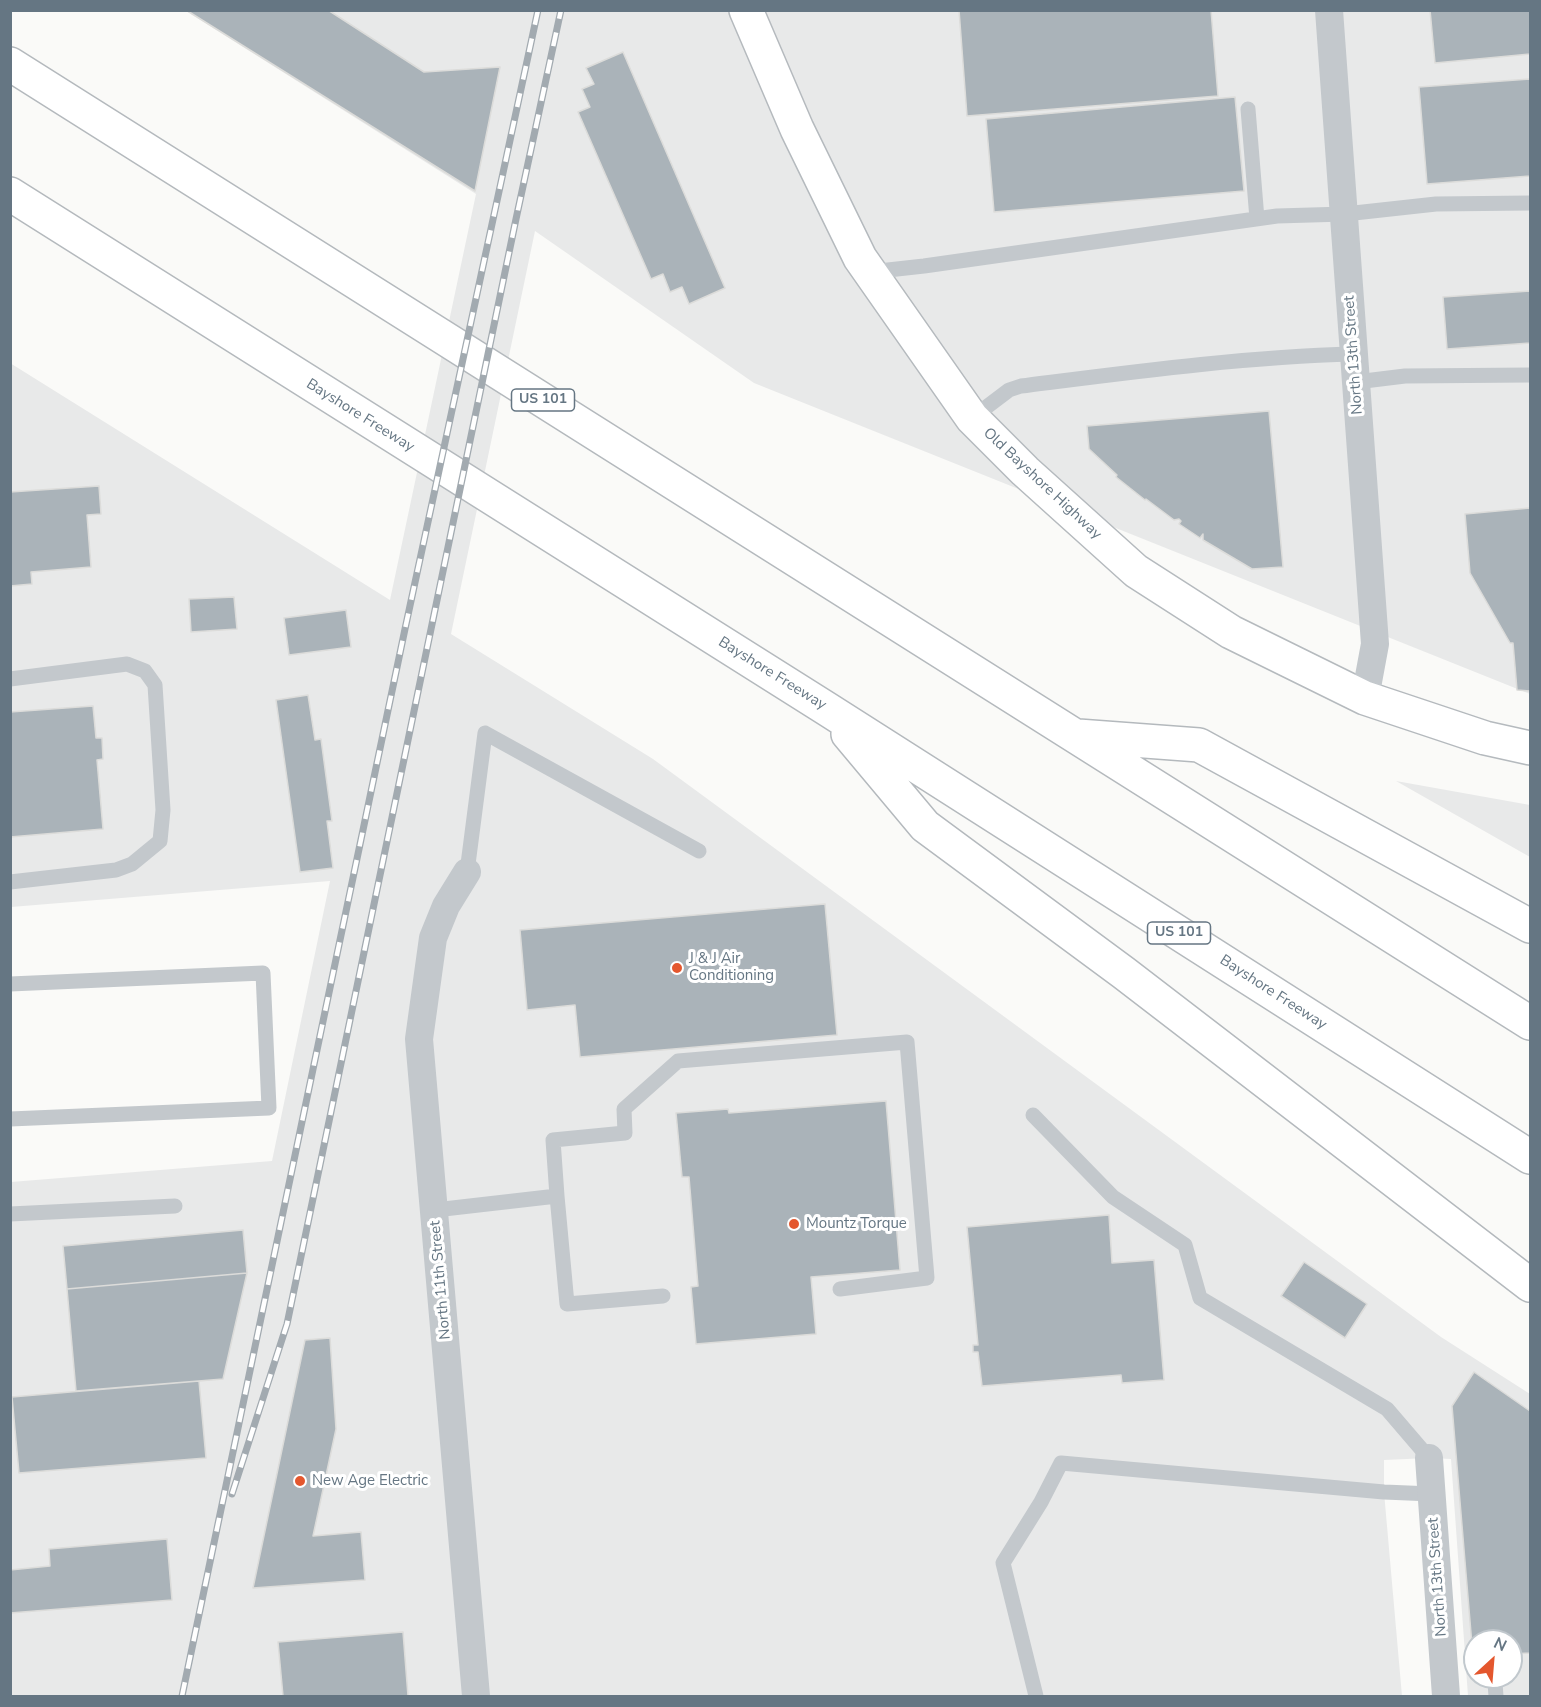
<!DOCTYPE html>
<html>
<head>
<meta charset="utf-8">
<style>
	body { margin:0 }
	#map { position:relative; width:1541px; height:1707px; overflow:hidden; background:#fafaf8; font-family:"Nunito Sans",sans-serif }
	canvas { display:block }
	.frame { position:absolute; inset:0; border:12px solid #657683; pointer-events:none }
	.north { position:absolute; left:1463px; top:1629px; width:60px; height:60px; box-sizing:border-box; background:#fff; border:2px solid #c1c8cd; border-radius:50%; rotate:26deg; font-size:16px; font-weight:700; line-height:24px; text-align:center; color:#657683 }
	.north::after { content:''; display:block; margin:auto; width:21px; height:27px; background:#e4572e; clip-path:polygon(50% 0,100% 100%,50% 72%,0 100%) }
</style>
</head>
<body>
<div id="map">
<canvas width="1541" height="1707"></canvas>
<div class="frame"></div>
<div class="north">N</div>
</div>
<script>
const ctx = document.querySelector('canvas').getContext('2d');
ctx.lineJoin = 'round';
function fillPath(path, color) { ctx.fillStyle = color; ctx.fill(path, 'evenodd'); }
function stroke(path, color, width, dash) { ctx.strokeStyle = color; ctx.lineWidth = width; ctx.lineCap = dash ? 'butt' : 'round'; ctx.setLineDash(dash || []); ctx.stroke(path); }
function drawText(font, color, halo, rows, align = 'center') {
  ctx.font = font + ' "Nunito Sans",sans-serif'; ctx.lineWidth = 6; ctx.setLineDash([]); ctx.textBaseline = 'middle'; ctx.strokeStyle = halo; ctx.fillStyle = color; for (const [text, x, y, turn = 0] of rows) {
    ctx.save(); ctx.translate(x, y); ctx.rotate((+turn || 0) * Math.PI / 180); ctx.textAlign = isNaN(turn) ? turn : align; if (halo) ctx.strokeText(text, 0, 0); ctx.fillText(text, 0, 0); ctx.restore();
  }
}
const built = new Path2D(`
	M186 11H1530V694L754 383 535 231 451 634 653 759 1441 1337 1530 1394V1696H1468L1451 1459 1429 1458 1384 1460V1492L1402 1696H11V1182L272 1161 330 881 11 907 10 363 390 600 476 194ZM1475 1641H1511V1677H1475Z
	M1396 781 1530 805V857Z`);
const building = new Path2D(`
	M186 10H328L424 72 500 67 475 191Z
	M959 10H1211L1218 96 967 116Z
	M1430 10H1530V54L1435 63Z
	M623 52 725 288 689 304 682 287 670 292 663 274 651 279 578 112 590 107 582 89 594 84 586 68Z
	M1530 79V176L1427 184 1419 87Z
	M1235 97 1244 191 994 212 986 119Z
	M1530 291V343L1447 349 1443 297Z
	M1269 411 1283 567 1252 569 1203 540V534L1200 538 1179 524 1181 521 1179 519 1174 520 1146 499 1145 500 1116 477 1117 475 1089 449 1087 426Z
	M99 486 101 514 87 515 91 567 31 572 32 584 10 586V492Z
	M1530 508V691L1517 690 1513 643H1510L1470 573 1465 514Z
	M234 597 237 629 191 632 189 599Z
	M346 610 351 647 289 655 284 618Z
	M308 695 315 740 321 739 332 821H327L333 868 300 872 276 700Z
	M93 706 96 738H102L103 759 97 760 103 829 10 837V712Z
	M825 904 837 1035 580 1057 575 1005 527 1010 520 930Z
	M886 1101 900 1270 811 1277 816 1334 696 1344 691 1287 698 1286 689 1177H682L676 1113 728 1109 729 1113Z
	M1109 1215 1112 1263 1154 1260 1164 1380 1122 1383 1121 1375 982 1386 978 1352H973V1345H978L967 1227Z
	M243 1230 247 1273 67 1289 63 1246Z
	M1304 1262 1367 1304 1345 1338 1281 1296Z
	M247 1273 223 1379 76 1391 67 1289Z
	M330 1338 336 1429 313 1536 361 1532 365 1580 253 1588 305 1340Z
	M1474 1372 1530 1411V1653L1511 1654V1641H1475V1657H1473L1452 1406Z
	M199 1381 206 1458 19 1473 12 1397Z
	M167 1539 172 1600 10 1613V1570L50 1566 49 1549Z
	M403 1632 408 1696H283L278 1642Z`);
const service = new Path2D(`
	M1248 109 1257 219
	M870 272 924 266 1277 216 1345 214 1436 204 1530 203
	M1356 382 1405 376 1530 375
	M972 418 1009 390 1021 386C1132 372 1242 357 1354 354
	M10 679 127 664 145 671 155 685 163 810 160 841 132 864 116 870 10 882
	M467 872 485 733 699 851
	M10 984 263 973 269 1108 10 1119
	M1033 1115 1113 1197 1185 1245 1200 1298 1387 1409 1429 1458
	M557 1196 567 1304 663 1296
	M435 1210 557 1196 553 1140 625 1133 624 1109 678 1061 907 1042 927 1278 840 1289
	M10 1214 175 1206
	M1495 1683 1496 1696
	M1036 1696 1003 1563 1041 1502 1061 1463 1384 1492 1432 1494`);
const minor = new Path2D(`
	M1329 10 1375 644 1365 698
	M467 872 446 906 433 938 419 1039 476 1696
	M1429 1458 1446 1696`);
const primary = new Path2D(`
	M746 10 797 129 860 258 972 418 1025 471 1136 571 1231 632 1365 698 1485 738 1530 748`);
const motorway = new Path2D(`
	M10 64 1530 1023
	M10 194 827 709 1530 1157
	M848 734 925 826 1124 973 1530 1285
	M1078 736 1199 745 1530 926`);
const rail = new Path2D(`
	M232 1494 287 1324 516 219 561 10
	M182 1696 405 629 538 10`);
const markers = [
	[677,968,6,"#e4572e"],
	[794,1224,6,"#e4572e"],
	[300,1481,6,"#e4572e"]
];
const shields = [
	[543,400,63],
	[1179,933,63]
];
const shieldNames = [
	["US 101",543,400],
	["US 101",1179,933]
];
const streetNames = [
	["North 13th Street",1354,355,-94],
	["Bayshore Freeway",360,416,32],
	["Old Bayshore Highway",1042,484,43],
	["Bayshore Freeway",772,674,32],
	["Bayshore Freeway",1273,993,33],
	["North 11th Street",441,1280,-95],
	["North 13th Street",1438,1577,-94]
];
const poiNames = [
	["J & J Air",689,959],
	["Conditioning",689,976],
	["Mountz Torque",806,1224],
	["New Age Electric",312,1481]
];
fillPath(built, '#e8e9e9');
fillPath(building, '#aab3b9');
stroke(building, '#dcdcda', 1.5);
stroke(primary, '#b5babe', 36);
stroke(motorway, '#b4b9bd', 36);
stroke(service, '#c3c8cc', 15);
stroke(minor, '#c3c8cc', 28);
stroke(primary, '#fff', 33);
stroke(motorway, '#fff', 33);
stroke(rail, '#a2aab0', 7);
stroke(rail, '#fff', 4.5, [14]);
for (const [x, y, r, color] of markers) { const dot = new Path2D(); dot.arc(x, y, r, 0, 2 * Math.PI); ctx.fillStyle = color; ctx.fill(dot); stroke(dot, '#fff', 2); }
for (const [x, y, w] of shields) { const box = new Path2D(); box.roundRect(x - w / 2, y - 11, w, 22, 4.5); ctx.fillStyle = '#fff'; ctx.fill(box); stroke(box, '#657683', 1.5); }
drawText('bold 14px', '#657683', null, shieldNames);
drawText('15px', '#657683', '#fff', streetNames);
drawText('15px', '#657683', '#fff', poiNames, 'left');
</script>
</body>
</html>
